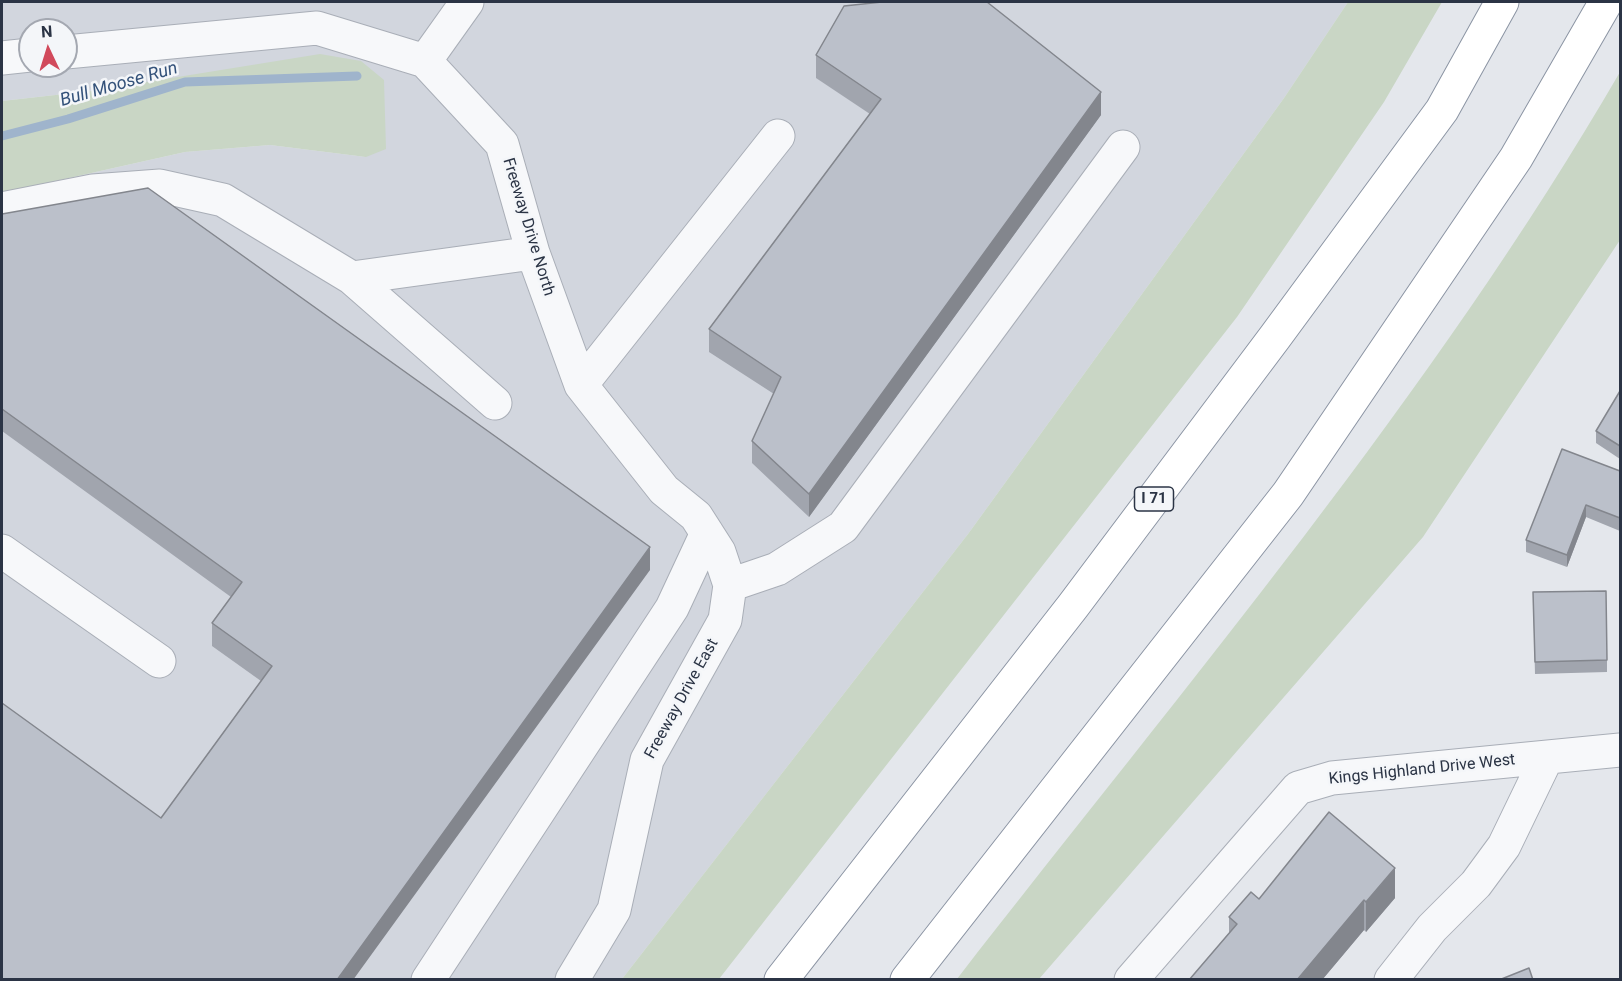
<!DOCTYPE html>
<html>
<head>
<meta charset="utf-8">
<style>
	body { margin:0 }
	#map { position:relative; width:1622px; height:981px; overflow:hidden; background:#e4e7ec; font-family:Roboto,sans-serif }
	canvas { display:block }
	.frame { position:absolute; inset:0; border:3px solid #2b3445; pointer-events:none }
	.north { position:absolute; left:18px; top:18px; width:60px; height:60px; box-sizing:border-box; background:#f4f6f9; border:2px solid #a4a8b1; border-radius:50%; rotate:356deg; font-size:16px; font-weight:700; line-height:24px; text-align:center; color:#2b3445 }
	.north::after { content:''; display:block; margin:auto; width:21px; height:27px; background:#d1495b; clip-path:polygon(50% 0,100% 100%,50% 72%,0 100%) }
</style>
</head>
<body>
<div id="map">
<canvas width="1622" height="981"></canvas>
<div class="frame"></div>
<div class="north">N</div>
</div>
<script>
const ctx = document.querySelector('canvas').getContext('2d');
ctx.lineJoin = 'round';
function fillPath(path, color) { ctx.fillStyle = color; ctx.fill(path, 'evenodd'); }
function stroke(path, color, width, dash) { ctx.strokeStyle = color; ctx.lineWidth = width; ctx.lineCap = dash ? 'butt' : 'round'; ctx.setLineDash(dash || []); ctx.stroke(path); }
function drawText(font, color, halo, rows, align = 'center') {
  ctx.font = font + ' Roboto,sans-serif'; ctx.lineWidth = 5; ctx.setLineDash([]); ctx.textBaseline = 'middle'; ctx.strokeStyle = halo; ctx.fillStyle = color; for (const [text, x, y, turn = 0] of rows) {
    ctx.save(); ctx.translate(x, y); ctx.rotate((+turn || 0) * Math.PI / 180); ctx.textAlign = isNaN(turn) ? turn : align; if (halo) ctx.strokeText(text, 0, 0); ctx.fillText(text, 0, 0); ctx.restore();
  }
}
const built = new Path2D(`
	M2 2H1348L1284 98 968 534 622 979H2V193L185 152 270 145 366 157 91 91 2 101ZM30 30H66V66H30Z`);
const green = new Path2D(`
	M1348 2H1442L1384 102 1237 317 719 979H622L968 534 1284 98Z
	M320 54 361 61 384 80 386 149 366 157 270 145 185 152 2 193V101L91 91Z
	M1620 72V240L1423 537 1039 979H957C1186 684 1432 396 1620 72Z`);
const stream = new Path2D(`
	M2 136 68 119 185 82 357 76`);
const minor = new Path2D(`
	M66 52 317 28 425 61 502 144 533 253 581 385 664 490 696 516 719 552 730 585 725 620 647 760 614 910 572 980
	M2 58 30 55
	M425 61 467 2
	M2 209 93 191 160 186 223 200 352 278
	M581 385 778 136
	M495 403 352 278 533 253
	M2 551 159 661
	M730 585 777 569 843 527 1123 147
	M428 980 672 608 707 533
	M1131 980 1298 788 1332 778 1620 750
	M1391 980 1432 928 1476 884 1504 846 1547 757`);
const highway = new Path2D(`
	M781 980 1073 606 1275 337 1442 110 1502 2
	M907 980 1288 494 1516 158 1606 2`);
const wall = new Path2D(`
	M816 55 1101 115 809 517 752 463V441L774 394 709 352V329L870 114 816 78Z
	M2 214 650 570 161 818 261 681 212 646V623L231 597 2 431Z
	M1620 391V459L1596 443V431Z
	M1620 471V531L1586 517 1567 567 1526 552V540Z
	M1533 592 1607 660V672L1535 674Z
	M1395 898 1366 932 1364 930 1322 980H1189L1229 933V917L1259 899Z`);
const shadedWall = new Path2D(`
	M1101 92V115L809 517V494Z
	M1586 505V517L1567 567V555Z
	M650 547V570L353 980H337Z
	M1395 868V898L1366 932V902Z
	M1364 900V930L1322 980H1297Z`);
const building = new Path2D(`
	M882 2H987L1101 92 809 494 752 441 781 377 709 329 881 99 816 55 844 6Z
	M148 188 650 547 337 980H2V703L161 818 272 666 212 623 242 582 2 409V214Z
	M1620 391V446L1596 431Z
	M1562 449 1620 471V518L1586 505 1567 555 1526 540Z
	M1606 591 1607 660 1535 662 1533 592Z
	M1329 812 1395 868 1366 902 1364 900 1297 980H1189L1237 924 1229 917 1251 892 1259 899Z
	M1529 968 1533 980H1499Z`);
const shields = [
	[1154,499,39]
];
const shieldNames = [
	["I 71",1154,499]
];
const streetNames = [
	["Freeway Drive North",528,227,73],
	["Freeway Drive East",682,699,-61],
	["Kings Highland Drive West",1422,770,-6]
];
const waterNames = [
	["Bull Moose Run",119,85,-16]
];
fillPath(built, '#d2d6de');
fillPath(green, '#c9d6c5');
stroke(stream, '#9fb4cc', 9);
stroke(minor, '#a9aeb7', 35);
stroke(highway, '#8b94a3', 35);
stroke(minor, '#f7f8fa', 33);
stroke(highway, '#fff', 33);
fillPath(wall, '#a1a5ae');
fillPath(shadedWall, '#83868d');
fillPath(building, '#bbc0ca');
stroke(building, '#83868d', 1.5);
for (const [x, y, w] of shields) { const box = new Path2D(); box.roundRect(x - w / 2, y - 12, w, 24, 4.5); ctx.fillStyle = '#f4f6f9'; ctx.fill(box); stroke(box, '#2b3445', 1.5); }
drawText('bold 15px', '#2b3445', null, shieldNames);
drawText('16px', '#2b3445', '#f4f6f9', streetNames);
drawText('italic 18px', '#34527a', '#f4f6f9', waterNames);
</script>
</body>
</html>
